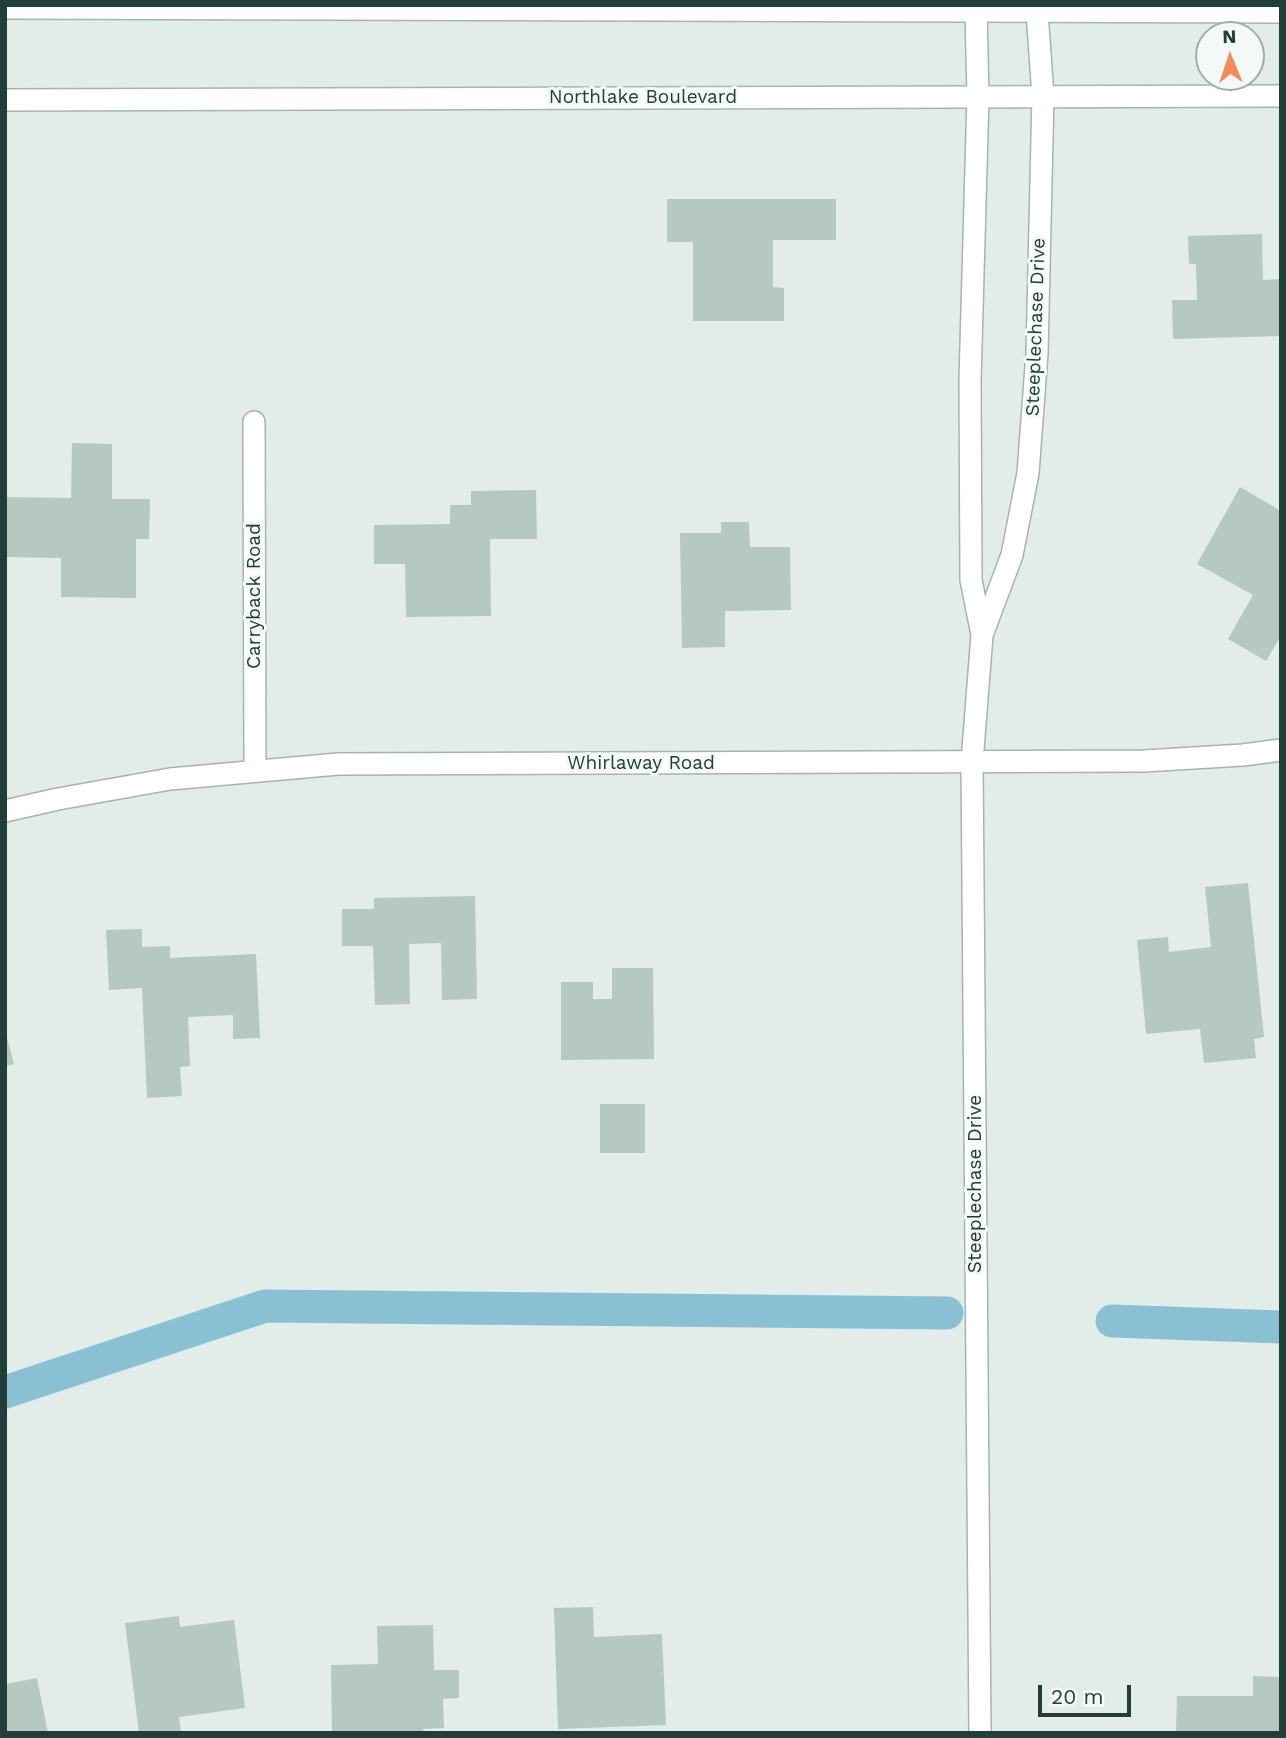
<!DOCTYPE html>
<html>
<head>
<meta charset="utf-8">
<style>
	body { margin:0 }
	#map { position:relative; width:1286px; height:1738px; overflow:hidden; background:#e2ece9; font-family:"Work Sans",sans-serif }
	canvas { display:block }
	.frame { position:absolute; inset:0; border:7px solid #223e39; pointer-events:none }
	.north { position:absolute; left:1195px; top:21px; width:70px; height:70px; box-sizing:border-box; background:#f3f9f6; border:2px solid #9faeaa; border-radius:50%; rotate:358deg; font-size:19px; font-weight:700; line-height:28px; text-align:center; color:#223e39 }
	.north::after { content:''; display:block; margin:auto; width:24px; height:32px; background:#f38c5a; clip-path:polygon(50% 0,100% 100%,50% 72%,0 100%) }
	.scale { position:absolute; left:1038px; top:1685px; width:93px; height:32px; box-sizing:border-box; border:4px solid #223e39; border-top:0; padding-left:9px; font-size:21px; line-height:24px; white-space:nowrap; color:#223e39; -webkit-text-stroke:5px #f3f9f6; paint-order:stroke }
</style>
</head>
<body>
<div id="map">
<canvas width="1286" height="1738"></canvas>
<div class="frame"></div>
<div class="north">N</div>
<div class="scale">20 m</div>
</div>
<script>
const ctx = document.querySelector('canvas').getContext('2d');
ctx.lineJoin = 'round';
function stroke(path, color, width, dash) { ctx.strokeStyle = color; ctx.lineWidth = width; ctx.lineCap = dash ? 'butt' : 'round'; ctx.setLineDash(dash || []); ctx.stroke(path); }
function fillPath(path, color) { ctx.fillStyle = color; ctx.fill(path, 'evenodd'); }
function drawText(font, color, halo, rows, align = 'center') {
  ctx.font = font + ' "Work Sans",sans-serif'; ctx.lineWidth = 6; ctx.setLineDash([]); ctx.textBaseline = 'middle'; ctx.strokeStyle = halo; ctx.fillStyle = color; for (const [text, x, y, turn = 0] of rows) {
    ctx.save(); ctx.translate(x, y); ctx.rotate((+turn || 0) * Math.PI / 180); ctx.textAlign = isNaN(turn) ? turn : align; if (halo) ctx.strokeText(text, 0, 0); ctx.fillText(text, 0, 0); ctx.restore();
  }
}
const canal = new Path2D(`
	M1112 1321 1281 1327
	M5 1392 265 1306 947 1313`);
const building = new Path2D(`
	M667 199H836V240H773V287L784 288V321H693V242H667Z
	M1262 234 1263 280 1281 279V336L1173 339 1172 300H1197L1196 264H1189L1188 236Z
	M72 443 112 444V499H150L149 539H136V598L61 597V558L5 557V497L71 498Z
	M1240 487 1281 511V636L1266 661 1228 639 1253 595 1197 564Z
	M536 490 537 539H490L491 616 406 617 405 564H374V525L450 524V505H471V491Z
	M721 522H749L750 547H790L791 610 725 611V647L682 648 680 533H721Z
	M1248 883 1264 1037 1254 1039 1256 1058 1204 1063 1200 1029 1146 1034 1137 940 1168 937 1169 952 1211 947 1205 887Z
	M475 896 477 999 442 1000 441 943 409 944 410 1004 375 1005 373 946H342V909H374V898Z
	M142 929V947L170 946V958L256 954 260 1038 233 1039V1015L188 1017 190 1066 180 1067 182 1096 147 1098 142 988 109 990 106 930Z
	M612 968H653L654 1059 561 1060V982H593V999H612Z
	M5 1030 14 1064 5 1066Z
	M600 1104H645V1153H600Z
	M593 1607 594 1637 662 1634 666 1725 558 1729 554 1608Z
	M179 1616 180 1627 234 1620 245 1708 179 1717 181 1733H139L125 1623Z
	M433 1625 434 1670H459V1698L443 1699 444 1728 423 1729V1733H332L331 1665 378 1664 377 1626Z
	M1253 1676 1281 1677V1733H1176L1177 1696H1253Z
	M37 1678 48 1733H5V1684Z`);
const minor = new Path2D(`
	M254 422 255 770
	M5 811 58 799 170 779 338 764 1144 761 1243 755 1281 750`);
const tertiary = new Path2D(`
	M976 12 978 96 970 381 971 580 982 635
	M980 1733 972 762 982 635 1012 555 1028 473 1037 353 1043 96 1037 12`);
const secondary = new Path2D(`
	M5 8 1281 12
	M5 100 1281 96`);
const streetNames = [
	["Northlake Boulevard",643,97],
	["Steeplechase Drive",1036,327,-88],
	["Carryback Road",254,596,-90],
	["Whirlaway Road",641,763],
	["Steeplechase Drive",975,1184,-90]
];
stroke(canal, '#8ac1d2', 33);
fillPath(building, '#b7c7c2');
stroke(minor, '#a5b4b1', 24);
stroke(tertiary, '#a5b4b1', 24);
stroke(secondary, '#a0b8b2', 24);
stroke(minor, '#fff', 21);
stroke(tertiary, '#fff', 21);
stroke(secondary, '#fff', 21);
drawText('19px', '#223e39', '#f3f9f6', streetNames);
</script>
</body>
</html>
